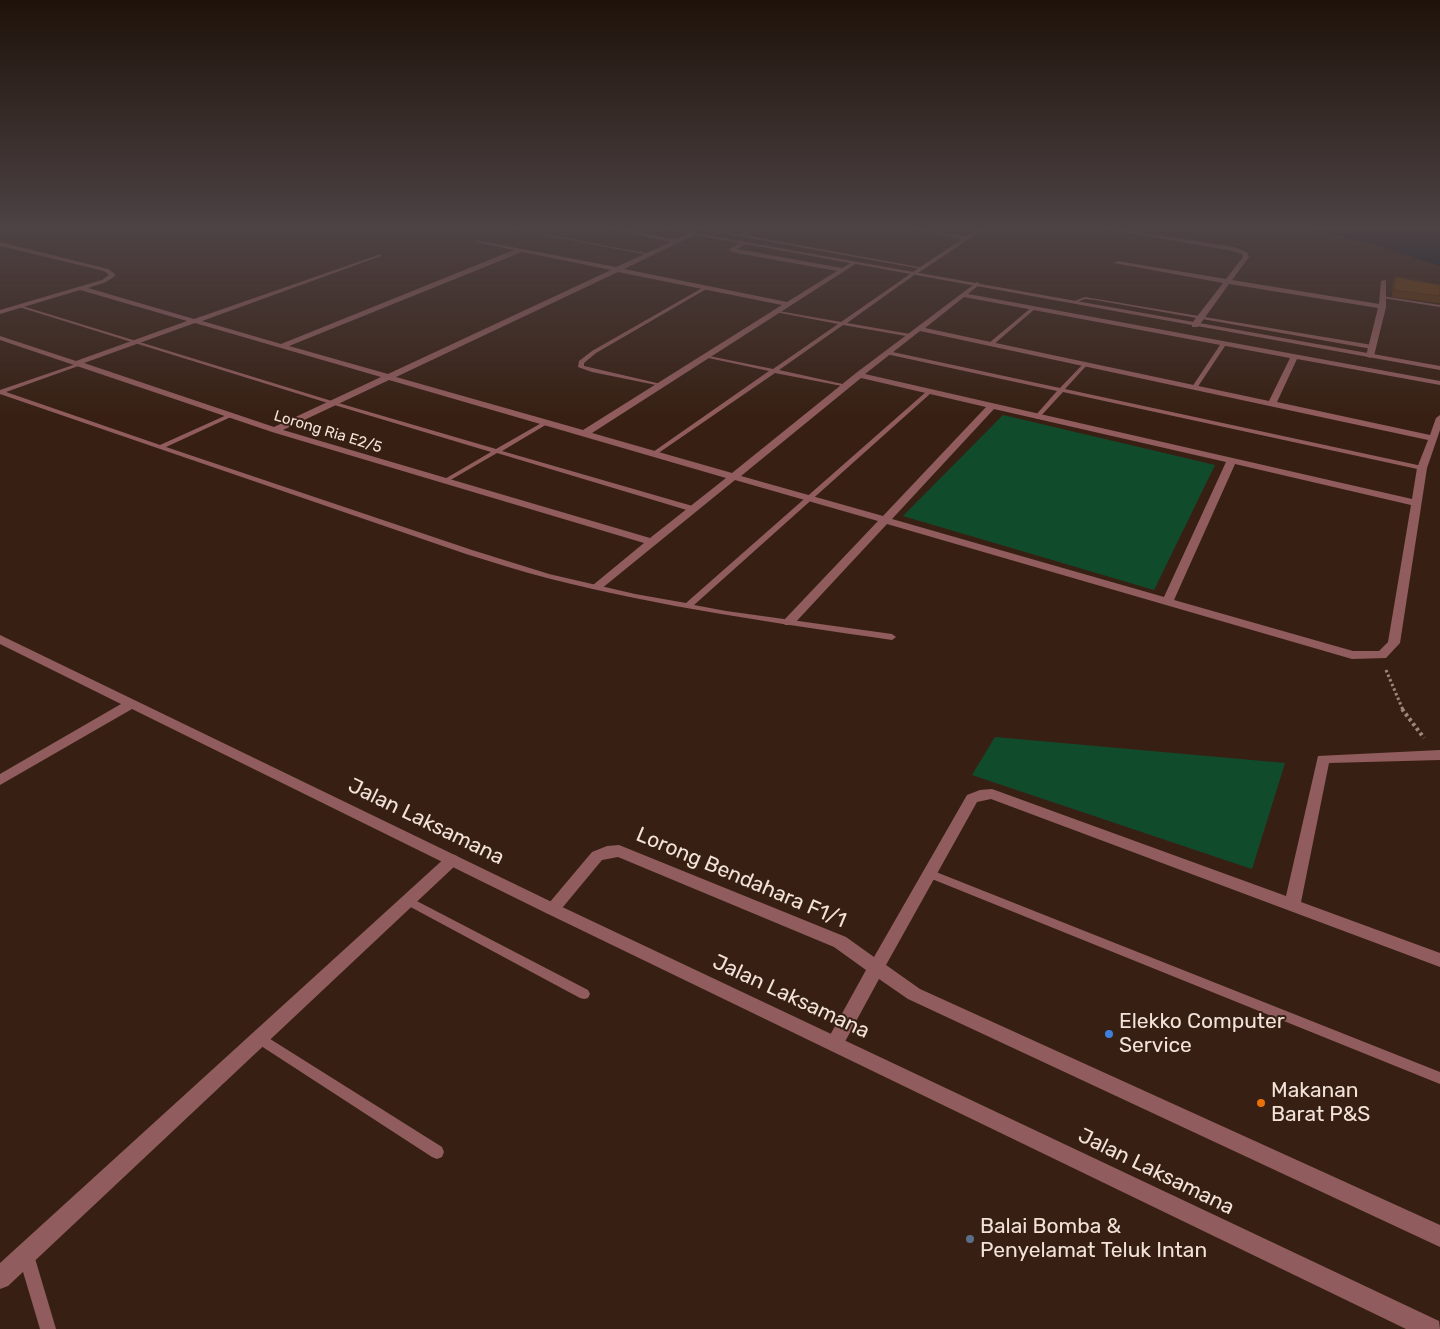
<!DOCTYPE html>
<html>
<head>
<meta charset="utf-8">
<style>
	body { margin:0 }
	canvas { display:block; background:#372013 }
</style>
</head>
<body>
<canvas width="1440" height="1329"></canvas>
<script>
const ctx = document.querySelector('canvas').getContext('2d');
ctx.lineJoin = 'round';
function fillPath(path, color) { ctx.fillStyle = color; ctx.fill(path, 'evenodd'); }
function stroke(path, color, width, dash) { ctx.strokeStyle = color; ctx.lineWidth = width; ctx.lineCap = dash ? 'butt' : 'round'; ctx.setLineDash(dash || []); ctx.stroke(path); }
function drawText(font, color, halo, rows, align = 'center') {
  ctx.font = font + ' Rubik,sans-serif'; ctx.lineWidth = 4; ctx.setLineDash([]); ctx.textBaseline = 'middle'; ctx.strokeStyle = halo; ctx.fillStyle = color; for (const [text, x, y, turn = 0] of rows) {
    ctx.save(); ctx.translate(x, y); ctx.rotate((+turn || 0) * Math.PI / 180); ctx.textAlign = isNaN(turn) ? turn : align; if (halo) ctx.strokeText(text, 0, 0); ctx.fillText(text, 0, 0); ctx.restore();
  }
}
const green = new Path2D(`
	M1003 415 1215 465 1154 590 903 516Z
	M995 737 1285 763 1252 869 972 775Z`);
const water = new Path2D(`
	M1309 229H1440V266L1373 244Z`);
const pathFar1 = new Path2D(`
	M1386 670 1403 710`);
const path = new Path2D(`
	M1402 709 1424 738`);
const service = new Path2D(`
	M511 229H517L650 254 648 255Z
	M698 229C710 228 723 233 736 234 743 235 748 229 756 229L744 235 924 268 922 269Z
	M913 272 917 273 847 323 910 334 913 336 912 337 843 325 779 370 847 385V387L775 373 657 454H653V452L769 371 704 357V355L773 369 838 324 775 312 773 311V310L841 322Z
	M704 287 708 288 596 353 584 363V366L661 384V386L592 372 578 367 579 361 592 351Z
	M1381 296 1440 305V307L1383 298H1381Z
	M1085 297 1372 345 1375 347 1372 349 1095 300 1085 299 1074 303 1072 302Z
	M19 305 335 402 496 449 545 421H549V423L502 451 696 507 697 509 693 511H690L497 453 447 482H443V480L491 452 331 404 19 307Z
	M1032 307 1036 308 993 345H989V343Z
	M1222 342 1227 343 1197 388H1193L1192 387Z
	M888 351 1060 388 1085 362 1087 363V365L1065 389 1422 466 1425 468 1422 470 1063 392 1039 418 1037 419 1034 417 1035 416 1057 391 886 354 885 353Z
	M79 363 84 364 6 392 160 445 229 414H233V416L166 447 472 550 549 574 635 594 686 603 927 391H931V393L694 605 726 611 892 634 896 637 892 640C776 623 660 607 547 578 520 571 493 562 466 554L0 394V390Z
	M931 870 1440 1072V1084L927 877 926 874 927 871Z
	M409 897 588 990 590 994 588 998 584 999 580 998 405 904 403 901 405 898Z
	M259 1032 442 1147 444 1152 442 1157 437 1159 432 1157 255 1042 253 1038 255 1034Z
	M26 1247 31 1250 34 1255 56 1329H40L18 1255 21 1250Z`);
const minor = new Path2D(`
	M609 229C631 227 653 237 675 239 682 239 689 230 696 234L624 269 787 302 837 271 731 252 729 249 744 241 746 244 737 249 842 268 852 262 857 263 592 433 732 473 856 373 977 282 980 284 979 285 968 294 1440 381V385L1297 359 1277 402 1430 435 1436 418 1440 415V430L1427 468 1400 643 1386 658 1352 659 887 524 793 625H785L783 622 785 619 878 521 735 480 601 589H593L591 587 593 585 644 543 272 432 0 340V336L76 361 187 321 80 290 0 314V310L102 280 109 275 104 271 0 246V242L108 269 115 274V276L106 282 88 288 194 319 381 254V256L202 321 281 344 514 250 475 242V240L616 267 671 242ZM522 252 611 270 388 374 289 346ZM618 272 782 305 583 430 396 377ZM964 297 1290 358 1269 401 925 328ZM195 323 381 377 274 427 84 363ZM920 331 1428 440 1417 468 1412 499 865 374ZM861 378 986 407 883 516 741 476ZM389 380 726 478 650 538 283 430ZM994 409 1226 462 1164 597 892 519ZM1235 464 1411 505 1388 642 1379 651H1353L1174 600Z
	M910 229H921L966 236 978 229H984L915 275 913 274V272L962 239Z
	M1107 229H1118L1234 247 1247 252 1249 257 1232 280 1379 304 1381 281 1386 280V307L1374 356 1370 358 1366 356 1378 308 1229 284 1198 327H1192V323L1223 283 1114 263 1117 261 1226 279 1243 257 1242 254 1233 251Z
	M1440 750V760L1329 763 1301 902 1440 953V967L991 799 977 802 886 965 920 989 1440 1225V1247L908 999 879 979 841 1049 835 1051 829 1049 826 1043 829 1037 866 970 834 947 618 857 602 860 558 913 552 915 546 913 544 909 592 852 607 846 619 845 846 937 874 957 967 795 980 790 992 789 1286 896 1318 756Z
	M452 854 457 856 460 860 457 864 8 1286 0 1289V1263L447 856Z`);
const tertiary = new Path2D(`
	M662 229H673L1440 366V370Z
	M0 635 558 905 1439 1321 1440 1329H1406L546 913 132 709 0 785V774L121 704 0 644Z`);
const wall = new Path2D(`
	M1396 277 1440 285V303L1392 297 1393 283Z`);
const building = new Path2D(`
	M1396 277 1440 285V296L1394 290Z`);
const markers = [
	[1109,1034,5,"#3f7fe0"],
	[1261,1103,5,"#e8710a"],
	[970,1239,5,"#5c6f8a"]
];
const farStreetnames = [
	["Lorong Ria E2/5",328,432,17]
];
const nearStreetnames = [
	["Jalan Laksamana",426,822,26],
	["Lorong Bendahara F1/1",741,878,23],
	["Jalan Laksamana",791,997,25],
	["Jalan Laksamana",1156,1172,26]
];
const nearPoinames = [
	["Elekko Computer",1119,1022],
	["Service",1119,1046],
	["Makanan",1271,1091],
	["Barat P&S",1271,1115],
	["Balai Bomba &",980,1227],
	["Penyelamat Teluk Intan",980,1251]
];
fillPath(green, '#104c2c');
fillPath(water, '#001329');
stroke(pathFar1, '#9b877d', 3, [2.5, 2.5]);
stroke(path, '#9b877d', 4, [3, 3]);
fillPath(service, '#915c5d');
fillPath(minor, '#915c5d');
fillPath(tertiary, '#915c5d');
fillPath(wall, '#5f3206');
fillPath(building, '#6e3a07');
stroke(building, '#4d2905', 1);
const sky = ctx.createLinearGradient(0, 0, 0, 415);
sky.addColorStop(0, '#1e120a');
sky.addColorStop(0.55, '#4d4244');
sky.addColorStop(1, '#4d424400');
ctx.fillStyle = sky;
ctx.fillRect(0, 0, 1440, 415);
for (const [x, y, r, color] of markers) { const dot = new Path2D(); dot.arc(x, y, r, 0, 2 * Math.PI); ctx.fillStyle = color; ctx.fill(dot); stroke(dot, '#372013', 2); }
drawText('15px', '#f3e2da', '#372013', farStreetnames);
drawText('21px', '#f3e2da', '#372013', nearStreetnames);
drawText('21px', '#f3e2da', '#372013', nearPoinames, 'left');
</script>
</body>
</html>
